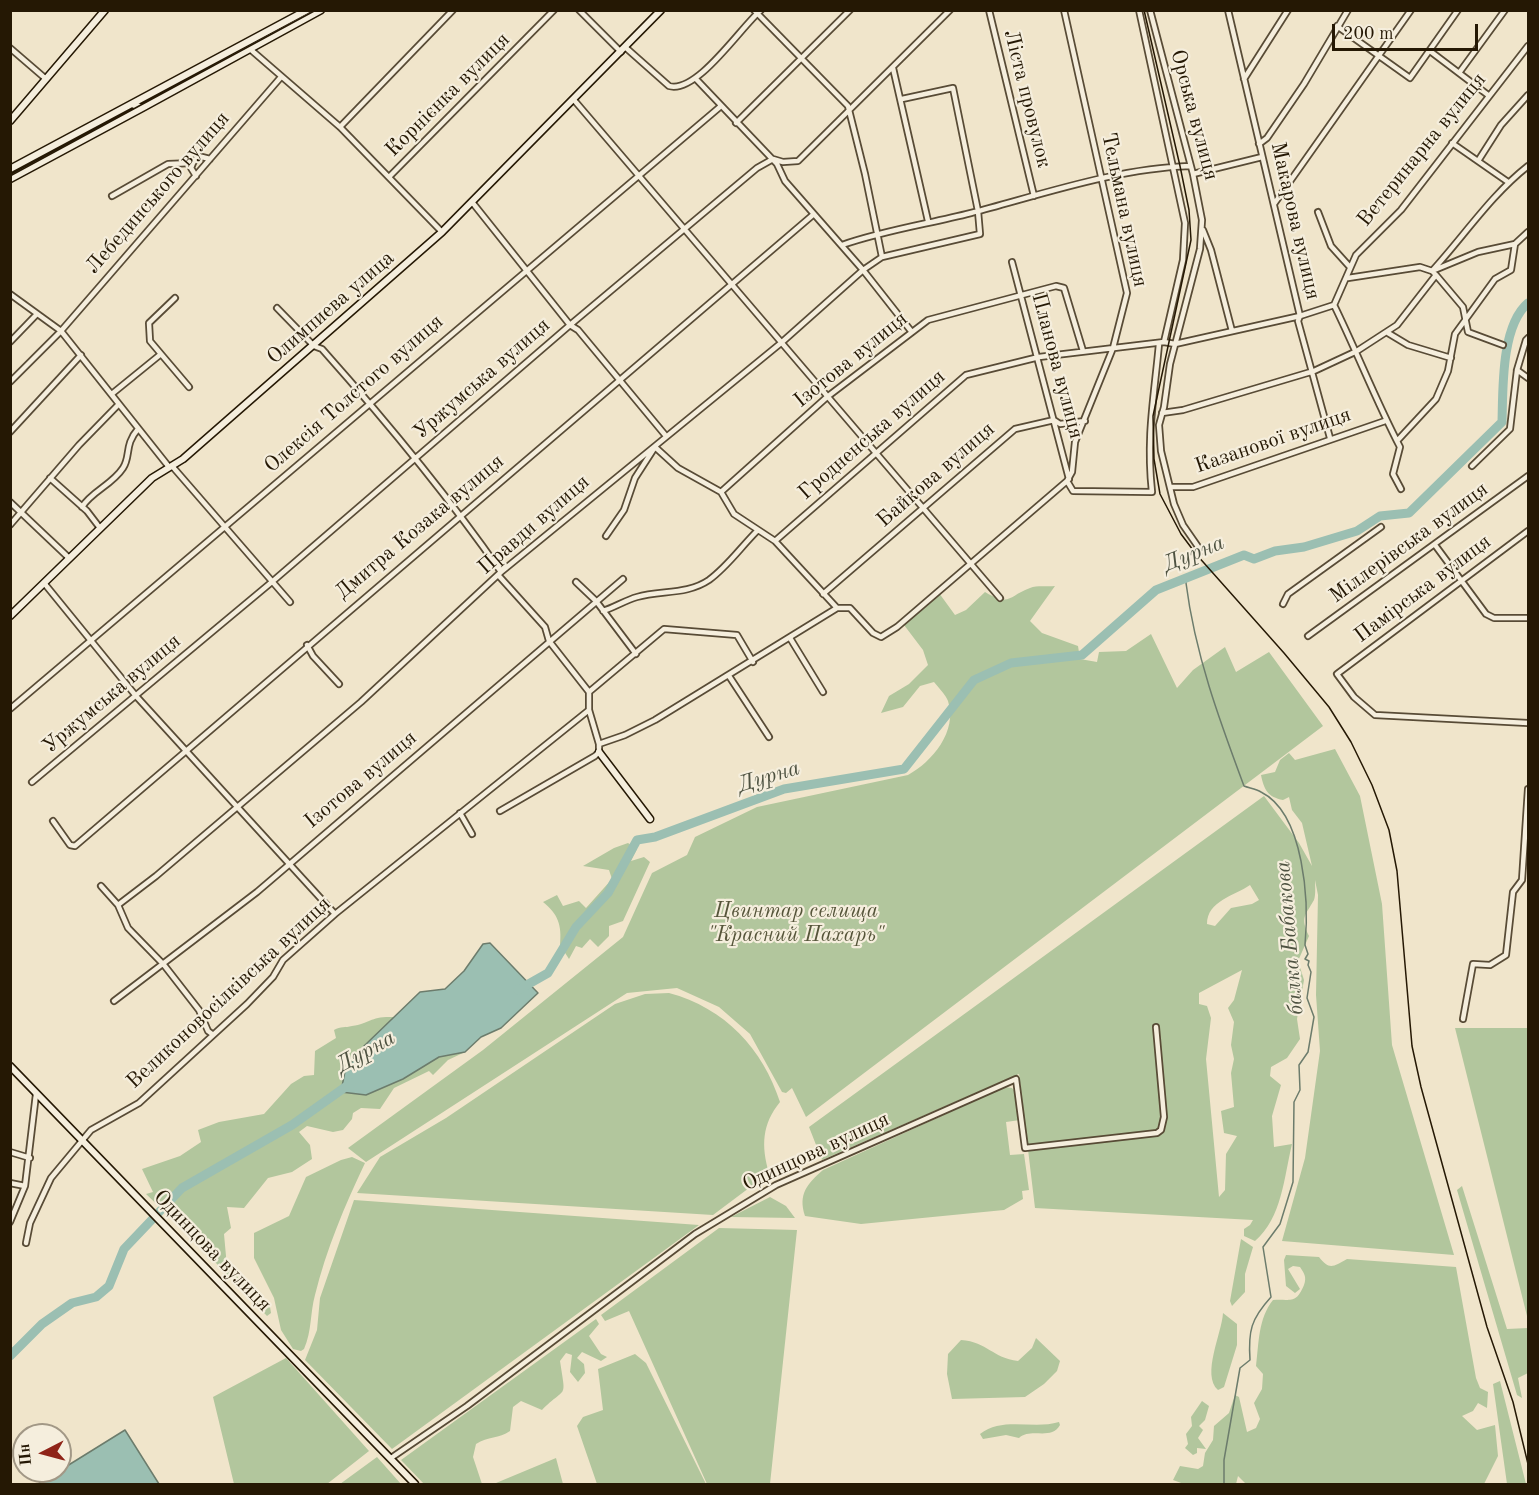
<!DOCTYPE html>
<html>
<head>
<meta charset="utf-8">
<style>
	body { margin:0 }
	#map { position:relative; width:1539px; height:1495px; overflow:hidden; background:#f0e5cb; font-family:"Old Standard TT",serif }
	canvas { display:block }
	.frame { position:absolute; inset:0; border:12px solid #251804; pointer-events:none }
	.north { position:absolute; left:12px; top:1423px; width:60px; height:60px; box-sizing:border-box; background:#f5eedd; border:2px solid #a29886; border-radius:50%; rotate:264deg; font-size:16px; font-weight:700; line-height:24px; text-align:center; color:#251804 }
	.north::after { content:''; display:block; margin:auto; width:21px; height:27px; background:#8f2418; clip-path:polygon(50% 0,100% 100%,50% 72%,0 100%) }
	.scale { position:absolute; left:1332px; top:24px; width:146px; height:27px; box-sizing:border-box; border:3px solid #251804; border-top:0; padding-left:8px; font-size:18px; line-height:21px; white-space:nowrap; color:#251804; -webkit-text-stroke:4px #f5eedd; paint-order:stroke }
</style>
</head>
<body>
<div id="map">
<canvas width="1539" height="1495"></canvas>
<div class="frame"></div>
<div class="north">Пн</div>
<div class="scale">200 m</div>
</div>
<script>
const ctx = document.querySelector('canvas').getContext('2d');
ctx.lineJoin = 'round';
function fillPath(path, color) { ctx.fillStyle = color; ctx.fill(path, 'evenodd'); }
function stroke(path, color, width, dash) { ctx.strokeStyle = color; ctx.lineWidth = width; ctx.lineCap = dash ? 'butt' : 'round'; ctx.setLineDash(dash || []); ctx.stroke(path); }
function drawText(font, color, halo, rows, align = 'center') {
  ctx.font = font + ' "Old Standard TT",serif'; ctx.lineWidth = 4.5; ctx.setLineDash([]); ctx.textBaseline = 'middle'; ctx.strokeStyle = halo; ctx.fillStyle = color; for (const [text, x, y, turn = 0] of rows) {
    ctx.save(); ctx.translate(x, y); ctx.rotate((+turn || 0) * Math.PI / 180); ctx.textAlign = isNaN(turn) ? turn : align; if (halo) ctx.strokeText(text, 0, 0); ctx.fillText(text, 0, 0); ctx.restore();
  }
}
const green = new Path2D(`
	M1055 586 1030 621 1042 633 1078 646 1080 659 1097 662 1099 652 1126 651 1151 634 1177 688 1193 670 1225 647 1236 672 1269 652 1323 726 806 1117 792 1088 786 1093 782 1092 750 1034 719 1007 677 988 627 993 366 1162 348 1148 483 1050 623 937 652 873 687 855 695 837 757 807 908 775C932 762 958 731 948 701 946 695 938 687 934 682L920 686 903 707 881 713 889 696 909 684 928 665 923 650 904 625 939 593 955 615 966 610 985 592C1011 607 1008 596 1030 588 1037 585 1048 587 1055 586Z
	M1335 749 1360 796 1382 904 1392 1045 1454 1255 1282 1241 1305 1158 1320 1051 1316 995 1318 895 1315 880C1315 886 1316 894 1314 900 1305 916 1300 917 1309 936L1298 961 1304 980 1297 1019 1300 1039 1287 1058 1271 1067 1270 1076 1281 1085 1272 1116 1274 1147 1292 1144C1284 1177 1282 1218 1255 1241L1244 1236V1229L1250 1225 1253 1220 1035 1208 1019 1074 822 1160 809 1127 1264 796 1299 843 1312 866 1302 823 1292 810 1289 797 1283 800C1268 797 1264 790 1261 775L1275 772 1280 760 1289 753 1295 760ZM1250 885 1259 900 1252 904 1231 908 1215 926 1207 924C1207 901 1234 896 1250 885ZM1242 970 1234 1000 1228 1008 1234 1022 1231 1045 1234 1059 1231 1073 1234 1107 1221 1111 1224 1133 1237 1136 1226 1154 1225 1190 1219 1197 1206 1059 1211 1018 1207 1006 1199 1004V993Z
	M628 843 637 849 631 861 644 857 650 862 623 921 609 926V936L598 947 590 939 582 948 576 946 569 959 560 945C562 925 558 914 543 902L557 895 563 906 579 901 586 908 612 879 609 870 583 866 614 848Z
	M420 992 439 1057 465 1052 448 1060 433 1075 429 1071 394 1088 380 1109 361 1108 353 1113 352 1119 343 1130 333 1132 307 1126 299 1132 310 1145 312 1159 292 1172 268 1178 244 1208 227 1207 231 1228 224 1234 227 1267 270 1307 271 1313 267 1316 189 1235 146 1194 153 1192 142 1169 180 1156 201 1142 198 1130 219 1122 264 1114 291 1084 304 1076 314 1075 315 1051 336 1038 334 1030C341 1026 345 1028 352 1026 371 1023 370 1016 394 1017Z
	M669 993C725 1008 763 1049 780 1102 762 1124 761 1146 769 1173L713 1215 357 1193 380 1157 446 1118 615 1004 645 994Z
	M1455 1028H1528V1320Z
	M1005 1087 1012 1088 1016 1093 1020 1120 1006 1122 1010 1155 1024 1154 1029 1190 1022 1191 1023 1199 1004 1210 861 1224 805 1216C798 1194 807 1184 823 1170Z
	M352 1157 365 1163C345 1205 326 1250 315 1295 310 1313 312 1331 304 1349L301 1351 293 1349 281 1330 274 1298 254 1258V1233L289 1216 306 1177 341 1160Z
	M1462 1186 1507 1329 1528 1328V1373L1518 1378 1522 1398 1517 1395 1457 1190Z
	M770 1197 786 1206 795 1218 731 1217Z
	M354 1200 699 1225 392 1449 305 1360 317 1330 320 1298Z
	M719 1228 797 1230 770 1484H707L629 1311 605 1321 601 1315Z
	M1241 1239 1253 1247 1245 1274V1292L1232 1306 1230 1301Z
	M1286 1255 1319 1257C1329 1270 1333 1267 1347 1259L1456 1267 1476 1378 1480 1388 1488 1392 1487 1408 1478 1403 1473 1411 1462 1416 1477 1430 1495 1425 1498 1456 1484 1484H1246L1238 1476 1236 1484H1184L1173 1480 1180 1466 1198 1469 1203 1466 1205 1453 1213 1440 1214 1426 1229 1413 1235 1395 1239 1397 1247 1432 1256 1428 1260 1419 1254 1403 1262 1389 1263 1374 1256 1366C1259 1343 1258 1319 1273 1300 1292 1299 1296 1304 1304 1285 1307 1277 1304 1273 1300 1267L1293 1266 1288 1269 1300 1289 1295 1293 1286 1286 1284 1260Z
	M1223 1313 1237 1324V1345L1224 1387 1218 1390C1201 1375 1222 1333 1223 1313Z
	M596 1319 599 1324 589 1336 601 1354 607 1357 601 1361 582 1352 577 1358 584 1364 585 1373 578 1382 570 1372 572 1355 566 1353 560 1361C566 1401 567 1385 542 1410L521 1401 513 1407 510 1431C499 1439 488 1436 476 1444L473 1457 482 1484H424L401 1460Z
	M1036 1338 1060 1361 1057 1371 1044 1384 1025 1397 952 1399 947 1374 948 1354 961 1340C988 1342 992 1358 1018 1361L1032 1348Z
	M635 1354 646 1363 706 1484H597L577 1426 583 1417 603 1410 598 1369Z
	M286 1358 369 1451 327 1484H234L213 1397Z
	M1500 1381 1526 1484H1507L1493 1384Z
	M1202 1401 1209 1406 1205 1420 1199 1426 1203 1430 1198 1438 1206 1449 1197 1448V1453L1193 1455 1185 1448 1188 1444 1186 1434 1192 1426 1191 1417Z
	M1059 1422 1060 1425C1051 1441 1031 1427 1019 1438L1006 1435 983 1439 980 1434C1003 1416 1033 1430 1059 1422Z
	M377 1457 401 1484H340Z
	M556 1458 563 1484H496V1483Z`);
const water = new Path2D(`
	M490 943 538 993 501 1028 481 1037 465 1052 439 1057 403 1079 366 1095 341 1092 345 1071 364 1046 420 992 445 989 464 971 483 944Z
	M125 1430 159 1484H38Z`);
const stream = new Path2D(`
	M1188 576 1186 583C1195 654 1219 719 1244 786 1249 788 1256 789 1261 792 1305 814 1309 903 1305 945L1308 954 1305 959 1309 961 1308 965 1311 972 1307 998 1314 1017 1308 1052 1299 1065 1300 1090 1294 1102 1293 1182 1280 1224 1263 1247 1271 1297C1251 1319 1248 1331 1250 1360L1240 1368 1224 1460V1484`);
const river = new Path2D(`
	M518 990 548 973 576 927 608 893 637 840 655 837 784 789 904 769 974 680 1011 663 1082 655 1156 590 1244 555 1254 559 1275 551 1304 547 1357 531 1380 516 1409 513 1502 422C1503 389 1501 326 1528 303
	M10 1356 42 1324 72 1303 96 1297 109 1286 124 1249 182 1188 292 1125 351 1083`);
const street = new Path2D(`
	M579 10 621 52
	M754 10 848 106 865 174 882 257
	M989 10 1034 196
	M1064 10 1127 293 1113 348 1075 442 1072 472 1067 481
	M1139 10 1185 223 1183 260 1164 342
	M1150 10 1193 174 1202 220 1200 249 1170 364 1164 407 1159 425 1161 451 1174 504 1183 525 1201 551
	M1228 10 1300 316 1298 321 1330 438
	M1337 26 1410 78 1458 10
	M625 47 669 86C697 94 740 28 761 10
	M10 48 46 79
	M250 49 340 127 442 232
	M1430 51 1488 95
	M893 68 928 221
	M1459 73 1505 10
	M696 79 777 164 785 181 863 270 911 331
	M1244 79 1288 10
	M574 100 1000 598
	M736 123 850 10
	M340 127 453 10
	M1452 143 1508 182
	M1259 144 1267 138 1304 84 1348 10
	M1478 161 1501 125 1528 95
	M193 163 198 156 210 159
	M1193 174 1262 157
	M390 176 554 10
	M112 196 168 164 193 163 191 168 196 176
	M472 202 570 325 578 330 666 436
	M1274 204 1411 10
	M1318 212 1331 246 1349 266
	M1203 230 1211 250 1232 331
	M842 245C885 230 928 224 971 213 1040 195 1118 168 1190 166
	M1012 262 1069 479
	M1436 275 1463 307 1468 332 1503 345
	M1348 278 1420 267 1432 271 1478 252 1515 244
	M10 294 61 331 169 467
	M1334 305C1357 352 1376 401 1400 447L1393 474 1401 489
	M277 308 314 346 322 349C386 421 446 493 501 572
	M1388 333 1408 345 1451 358
	M10 342 37 314
	M161 354 189 387
	M1517 370 1528 378
	M10 382 61 331 281 77
	M113 393 161 354 150 341 149 323 175 298
	M1162 413 1183 410 1314 371 1357 351 1397 325 1436 275 1432 271C1464 236 1491 195 1528 166
	M10 432 81 355
	M1397 441 1436 399 1448 371 1455 334 1495 279 1511 270 1515 244 1528 232
	M172 466 290 602
	M1472 466 1510 429 1517 370 1526 340 1528 338
	M50 478 87 511 100 528
	M1171 487H1193L1385 421
	M721 492 827 397 928 320 1056 286 1064 288 1083 351
	M10 502 69 558
	M82 507C92 491 112 485 123 468 131 456 124 445 138 429
	M10 525 79 445 118 405
	M1528 531 1337 674 1354 697 1375 715 1528 723
	M606 536 624 510 635 478 655 447 678 468 721 492 734 514 775 541 837 608H850L873 633 881 637 897 627 1067 481 1073 491 1152 492C1146 437 1154 398 1159 344
	M775 541 966 375 1039 357 1164 342 1175 344 1300 316 1334 305 1356 255 1401 210 1528 46
	M1435 545 1486 614 1494 618H1528
	M499 576 545 627 549 641 589 692V710L599 744
	M576 582 596 601 636 654
	M44 583 136 696 335 914
	M823 594 1015 429 1054 420 1060 424 1085 421
	M1283 604 1288 594 1381 527
	M603 611C615 607 626 600 637 597 661 590 687 595 709 580 728 566 740 548 757 531
	M1308 636 1528 476
	M790 638 823 692
	M307 645 313 656 339 684
	M729 676 769 737
	M589 692 664 629 737 635 753 662
	M10 709 721 106
	M32 782 273 581 570 325 757 168 773 159 783 162 798 161 950 10
	M500 811 595 756 599 752V744L625 735 655 720 837 608
	M460 813 472 834
	M53 821 70 845 75 846 814 214
	M101 886 118 905 128 928 164 965 199 1010 208 1031 212 1034
	M118 905 156 876 361 702 501 572 781 343 863 270 882 257 980 234 978 211 953 88 902 99
	M114 1001 257 892 623 579
	M1463 1019 1473 964 1490 965 1506 955 1513 892 1522 880 1528 789
	M10 1152 30 1158
	M10 1183 25 1186
	M10 1222 25 1186 36 1094
	M26 1243 30 1223 51 1178 91 1130 139 1103 247 1004 273 977 283 960 335 914 589 710
	M391 1458 467 1406 695 1234 776 1185 1016 1079 1025 1148 1157 1133 1161 1130 1164 1117 1156 1027`);
const secondary = new Path2D(`
	M132 104 142 108 321 10
	M10 121 105 10
	M10 169 307 10
	M10 179 142 108
	M10 616 152 478 183 459 442 232 661 10
	M599 752 650 819
	M10 1066 415 1484`);
const tram = new Path2D(`
	M1144 10 1180 166 1189 210 1191 240 1153 416 1154 459 1160 494 1181 534 1196 554 1284 653 1329 707 1351 742 1372 785 1389 830 1397 871 1412 1046 1421 1087 1487 1327 1513 1402 1528 1464
	M10 176 316 10`);
const streetNames = [
	["Корнієнка вулиця",448,95,-45],
	["Ліста провулок",1027,99,76],
	["Орська вулиця",1194,115,75],
	["Ветеринарна вулиця",1422,150,-51],
	["Лебединського вулиця",158,193,-49],
	["Тельмана вулиця",1124,210,78],
	["Макарова вулиця",1295,221,77],
	["Олимпиева улица",331,308,-41],
	["Ізотова вулиця",851,360,-39],
	["Планова вулиця",1057,366,75],
	["Уржумська вулиця",482,379,-41],
	["Олексія Толстого вулиця",354,394,-41],
	["Гродненська вулиця",872,435,-41],
	["Казанової вулиця",1273,441,-19],
	["Байкова вулиця",936,475,-41],
	["Правди вулиця",534,525,-41],
	["Дмитра Козака вулиця",420,527,-40],
	["Міллерівська вулиця",1409,543,-36],
	["Памірська вулиця",1423,589,-37],
	["Уржумська вулиця",112,694,-40],
	["Ізотова вулиця",361,780,-40],
	["Великоновосілківська вулиця",229,993,-43],
	["Одинцова вулиця",816,1152,-25],
	["Одинцова вулиця",212,1251,46]
];
const parkNames = [
	["Цвинтар селища",796,911],
	["\"Красний Пахарь\"",796,935]
];
const waterNames = [
	["Дурна",1194,554,-22],
	["Дурна",769,777,-17],
	["балка Бабакова",1290,938,-95],
	["Дурна",366,1052,-29]
];
fillPath(green, '#b2c69d');
fillPath(water, '#9bbfb2');
stroke(water, '#6c7c6c', 1.5);
stroke(stream, '#6c7c6c', 1.5);
stroke(river, '#9bbfb2', 9);
stroke(street, '#584b36', 8);
stroke(secondary, '#251804', 9);
stroke(street, '#f5eedd', 4.5);
stroke(secondary, '#f5eedd', 6);
stroke(tram, '#251804', 1.5);
drawText('21px', '#251804', '#f5eedd', streetNames);
drawText('italic 21px', '#56553a', '#f5eedd', parkNames);
drawText('italic 22px', '#4e5241', '#f5eedd', waterNames);
</script>
</body>
</html>
